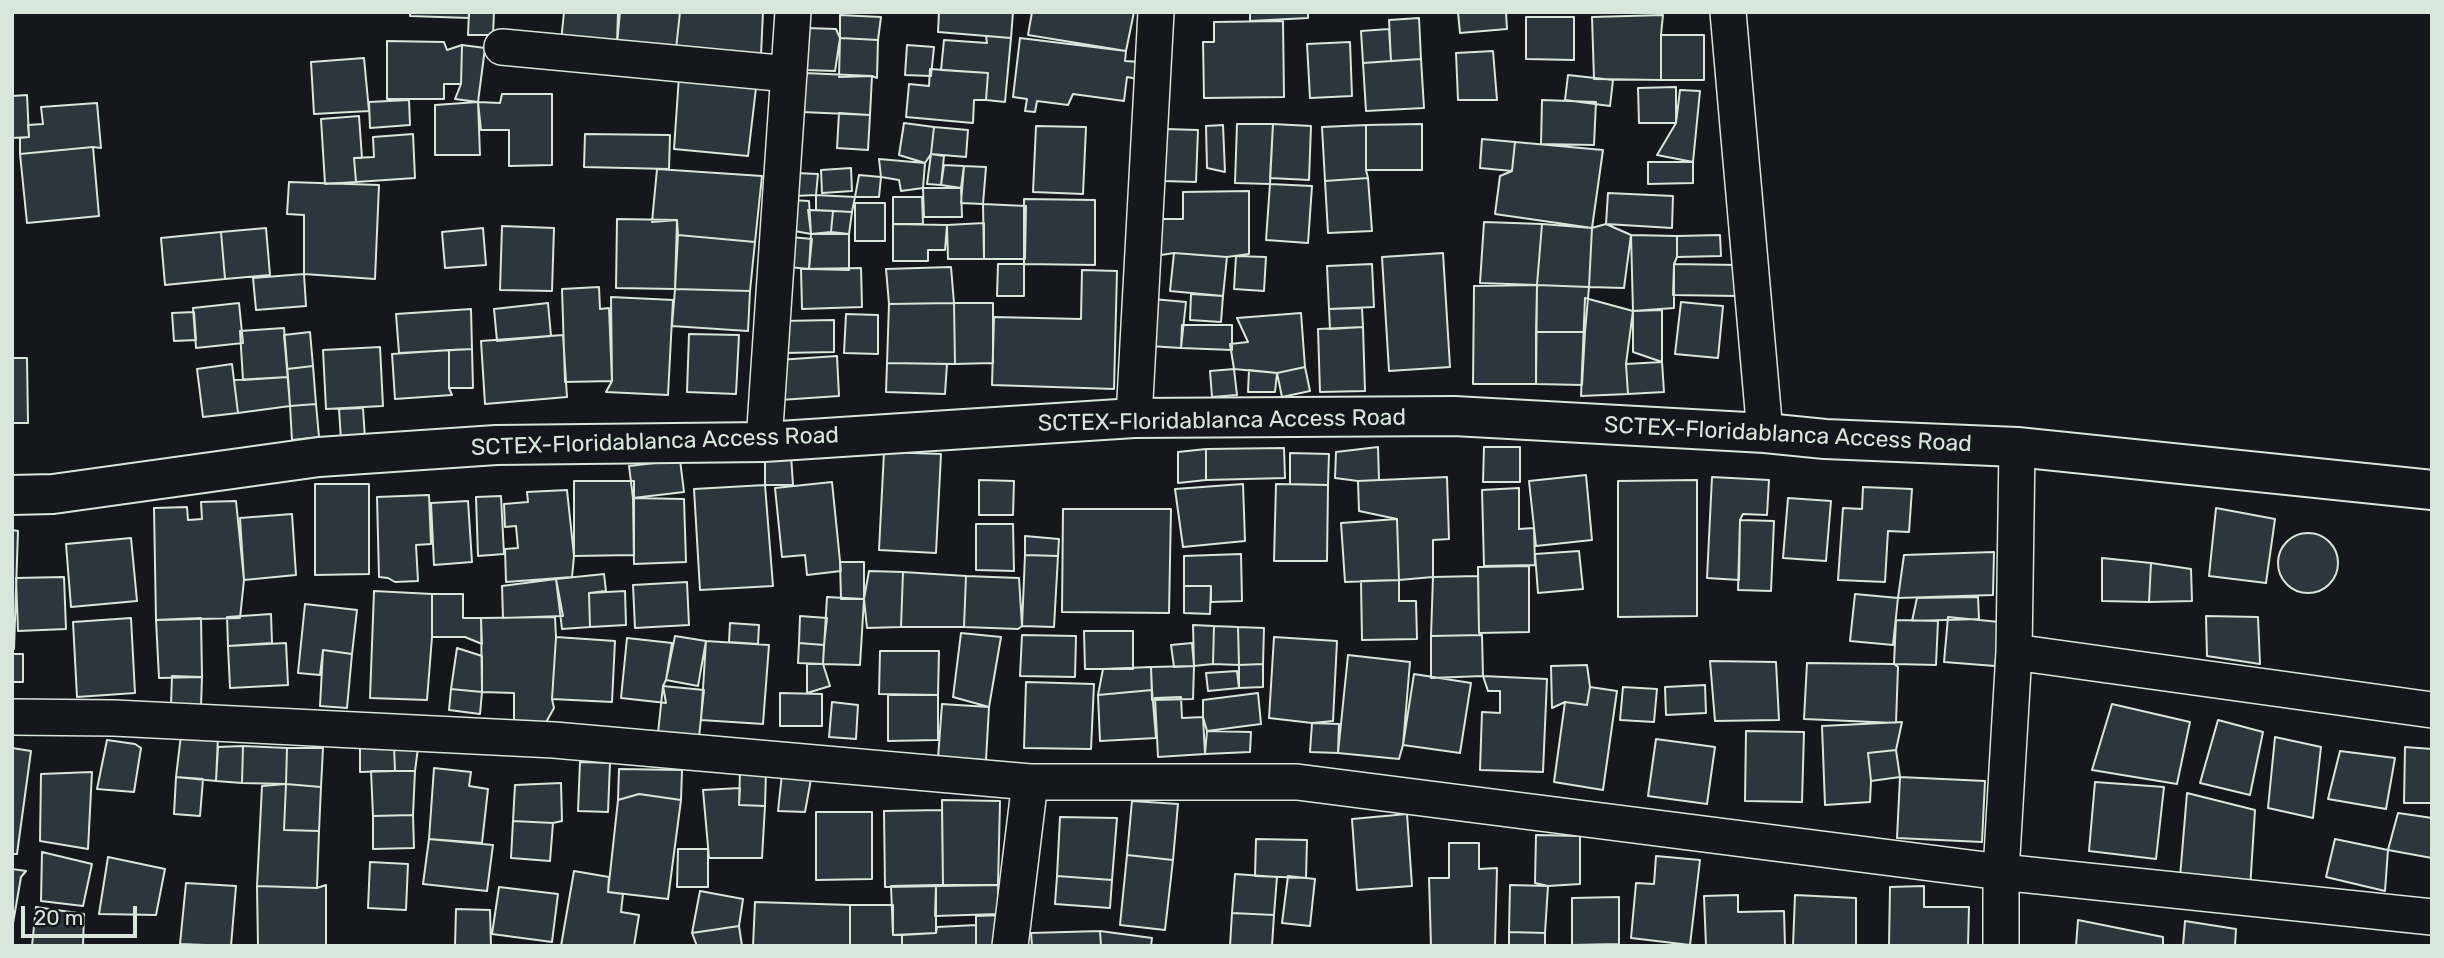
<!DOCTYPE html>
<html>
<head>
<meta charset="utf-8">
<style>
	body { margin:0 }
	#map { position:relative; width:2444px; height:958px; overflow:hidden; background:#14181c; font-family:Rubik,sans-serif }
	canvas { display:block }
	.frame { position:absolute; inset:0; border:14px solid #d8e6dc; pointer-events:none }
	.scale { position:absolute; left:21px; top:906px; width:116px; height:32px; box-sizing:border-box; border:4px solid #d8e6dc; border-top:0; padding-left:9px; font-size:21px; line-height:24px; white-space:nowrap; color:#d8e6dc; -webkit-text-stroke:5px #14181c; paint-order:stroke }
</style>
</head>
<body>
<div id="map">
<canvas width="2444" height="958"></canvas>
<div class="frame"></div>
<div class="scale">20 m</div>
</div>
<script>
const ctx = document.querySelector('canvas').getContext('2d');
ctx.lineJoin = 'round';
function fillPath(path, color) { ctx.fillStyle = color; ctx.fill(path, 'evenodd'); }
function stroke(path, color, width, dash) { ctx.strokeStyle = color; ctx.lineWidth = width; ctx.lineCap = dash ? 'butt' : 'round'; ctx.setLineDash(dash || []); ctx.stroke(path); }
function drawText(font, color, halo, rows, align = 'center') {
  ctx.font = font + ' Rubik,sans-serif'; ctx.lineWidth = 5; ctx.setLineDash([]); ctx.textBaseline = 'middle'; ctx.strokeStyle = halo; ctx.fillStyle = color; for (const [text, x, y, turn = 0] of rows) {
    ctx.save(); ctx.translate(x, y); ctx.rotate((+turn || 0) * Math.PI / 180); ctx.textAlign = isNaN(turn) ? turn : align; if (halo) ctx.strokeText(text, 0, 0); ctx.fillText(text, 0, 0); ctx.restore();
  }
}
const building = new Path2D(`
	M410 12H469V18L410 16Z
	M469 12H494L493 35H468Z
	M564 12H618L617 44 561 42Z
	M620 12H680L676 49 617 44Z
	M680 12H763L761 55 676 49Z
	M939 12H1013L1011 38 938 32Z
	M1032 12H1134L1126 51 1028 35Z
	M1250 12H1308V18L1250 21Z
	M1458 12H1506L1507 29 1460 33Z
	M840 15 881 17 878 40 840 38Z
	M1663 15 1661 35V80L1594 79 1592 17Z
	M1526 17H1574V60L1526 59Z
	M1419 18 1421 59 1391 61 1389 20Z
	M1283 21 1284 97 1204 98 1203 42H1214V22Z
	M807 28 836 29 840 38 835 71 805 70Z
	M1389 29 1391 61 1363 63 1361 31Z
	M1661 35H1704V80H1661Z
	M986 36 1011 38 1005 102 986 100 988 73 941 70 944 40 987 43Z
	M840 38 878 40 877 78 872 76 839 77Z
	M1020 38 1126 51 1125 61 1140 62 1137 79 1127 77 1124 101 1073 94 1068 105 1037 101 1035 112 1025 111 1027 99 1013 97Z
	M387 41 444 42 447 50 462 45 461 84H444V99H387Z
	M1350 42 1352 96 1310 98 1307 44Z
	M462 45 485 48 478 102 455 99 461 84Z
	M907 45 934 47 931 76 905 75Z
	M1493 51 1497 100H1458L1456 53Z
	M364 58 369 111 314 114 311 62Z
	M1421 59 1424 108 1366 111 1363 63Z
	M930 69 988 73 986 100H974L973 123 906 117 909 84 929 86Z
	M804 73 872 76 870 115 802 112Z
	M1568 75 1613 80 1610 106 1565 100Z
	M679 76 756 88 748 156 674 149Z
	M1676 87V123H1639L1638 88Z
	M1680 90 1700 91 1693 162 1657 155 1676 123Z
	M502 94H552V165L509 166V130H481L478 102 500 103Z
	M27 95 29 137 12 138V96Z
	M409 100 410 125 370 128 369 102Z
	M1542 100 1596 102 1594 145 1541 144Z
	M478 102 480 155H435V105Z
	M97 103 101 148 93 147 20 154V138L29 137 28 125 43 124 41 107Z
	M839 113 870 115 868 150 837 148Z
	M359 116 362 158H354L356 182 325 184 321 119Z
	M904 123 934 127 931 154 925 163 899 155Z
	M1237 124H1273L1270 184 1235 183Z
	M1273 124 1311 126 1309 180 1270 178Z
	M1422 124V170H1366V125Z
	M1223 125 1225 172 1207 168 1206 126Z
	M1366 125V170L1368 178 1325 181 1322 127Z
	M1036 126 1086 127 1083 194 1033 192Z
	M934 127 968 130 966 157 931 154Z
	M1165 129 1198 130 1196 182 1163 181Z
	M413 134 415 178 356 182 354 158 374 157 373 137Z
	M585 134 670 135 669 169 584 167Z
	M1482 139 1515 142 1512 171 1480 168Z
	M1515 142 1603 150 1592 228 1495 214 1500 176 1512 171Z
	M93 147 99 216 27 223 20 154Z
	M931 154 944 156 941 185 927 184Z
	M879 159 925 163 923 188 901 191 899 180 881 177Z
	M1648 162H1693V183L1648 184Z
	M944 165 964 166 961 188 941 185Z
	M964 166 986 167 983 204 961 203Z
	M851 168 852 191 822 193 821 170Z
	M657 169 762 176 755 242 678 235 677 220 652 222Z
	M795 173 818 174 816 195 795 196Z
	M859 175 881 177 879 197H855Z
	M1368 178 1372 231 1328 233 1325 181Z
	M289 182 379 185 375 279 304 274V215L287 214Z
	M1270 184 1312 186 1308 243 1266 240Z
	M923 188H961L962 217H924Z
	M1249 191V254L1227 257 1174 253 1161 255V219H1183V192Z
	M1608 193 1673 196 1672 228 1606 224Z
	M816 195 855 197 852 212 816 210Z
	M893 197H922L923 224H893Z
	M1024 199 1095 200V265L1024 264Z
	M790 200 809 201 811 234 789 230Z
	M855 203H885V241H855Z
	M983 204 1026 206 1025 259H984Z
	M808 210 833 211 831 232 811 234Z
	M833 211 852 212 849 234 831 232Z
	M617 219 677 220 675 289 616 288Z
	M1484 222 1542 224 1537 285 1480 283Z
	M984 223V259H948L947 225Z
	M893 224 947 225 945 250H928V261H893Z
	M1542 224 1592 228 1589 287 1537 285Z
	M1606 224 1631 235 1624 288 1589 287 1592 228Z
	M502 226 554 228 552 291 500 290Z
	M266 228 270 275 225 279 221 232Z
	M483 228 486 265 445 268 442 232Z
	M221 232 225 279 165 285 161 238Z
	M811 234H849V270L809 269Z
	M678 235 755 242 750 291 675 289Z
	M1631 235 1677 236V257L1674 264V308L1633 311Z
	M1720 235 1721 256 1677 257V236Z
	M791 237 812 239 809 269 788 267Z
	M1174 253 1227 257 1223 296 1170 291Z
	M1443 253 1450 367 1389 371 1382 257Z
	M1236 256 1266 257 1264 291 1234 289Z
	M998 264H1024V296H997Z
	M1372 264 1374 307 1329 309 1327 266Z
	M1674 264 1738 265 1737 296 1673 295Z
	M951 267 954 303 889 304 886 269Z
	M861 268 862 307 802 309 801 269Z
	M1082 270 1117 271 1114 389 992 385 994 317 1081 319Z
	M304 274 306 306 256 310 253 278Z
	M1537 285 1536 384H1473L1474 286Z
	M1537 285 1589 287 1585 332H1536Z
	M599 287 600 309 609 308 612 381 565 382 562 289Z
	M675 289 750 291 748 331 672 326Z
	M1191 294 1223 296 1221 322 1190 320Z
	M611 297 673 300 668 395 606 392 612 381Z
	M1585 298 1633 311 1626 364 1628 394 1581 396Z
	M1153 299 1186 302 1181 348 1149 346Z
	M1681 302 1723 306 1718 358 1675 354Z
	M239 303 243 343 196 348 193 308Z
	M548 303 551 336 497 341 494 309Z
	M954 303H993V363L955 364Z
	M954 303 955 364 887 363 889 304Z
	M1362 308 1363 327 1330 329 1329 309Z
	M471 309 472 349 399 353 396 314Z
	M1662 310V362L1633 352V311Z
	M194 312 196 340 174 341 172 313Z
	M1301 313 1305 367 1277 373 1234 369 1230 344 1248 342 1237 318Z
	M846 314 878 315V354L844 353Z
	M834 320V352L783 353 782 321Z
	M1182 325H1232V350L1181 348Z
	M1363 327 1365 391 1320 392 1318 329Z
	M284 328 288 377 243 380 240 331Z
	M310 332 313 366 287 369 284 335Z
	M1536 332H1585L1582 385 1536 384Z
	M689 334 739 335 736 394 687 392Z
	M563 335 567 397 485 404 481 341Z
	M380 347 383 406 326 409 323 350Z
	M472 349 473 388H449V350Z
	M449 350V388L452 395 395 399 392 354Z
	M837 356 839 396 780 400 778 360Z
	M12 358H27L28 423H12Z
	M1662 362 1664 392 1628 394 1626 364Z
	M887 363 947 364 945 394 886 392Z
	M232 364 238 413 203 417 197 369Z
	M313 366 316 404 290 406 287 369Z
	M1305 367 1310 391 1282 397 1277 373Z
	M1234 369 1237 395 1212 397 1210 371Z
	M1249 370 1277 373 1275 392H1248Z
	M288 377 290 406 238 413 234 380Z
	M316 404 319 437 292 440 290 406Z
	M363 408 365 439 341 440 339 409Z
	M1378 447 1379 480 1358 481 1335 478 1336 452Z
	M1484 447H1520V482H1483Z
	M1284 448 1285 478 1206 480V449Z
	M1206 449V480L1178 483V452Z
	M884 452 941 454 936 553 879 550Z
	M1290 453 1329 454 1328 485 1290 484Z
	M791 455 793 485H765V456Z
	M680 460 684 492 633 498 629 466Z
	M1586 475 1592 540 1536 546 1529 481Z
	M1447 477 1449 539 1433 540V577L1399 580 1397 519 1359 511 1358 481Z
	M1712 477 1769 480 1767 515 1743 514 1740 520 1739 580 1707 578Z
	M979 480 1014 481 1013 515H979Z
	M1697 480V616L1618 617V481Z
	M574 481H634V555L574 556Z
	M832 482 841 571 807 575 805 555 782 557 775 488Z
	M315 484H369V574L315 575Z
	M1243 484 1245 541 1183 547 1175 489Z
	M1276 484 1328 485 1327 561H1274Z
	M765 485 773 586 700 590 694 489Z
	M1863 487 1912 489 1909 532 1888 531 1885 582 1838 580 1843 508 1862 509Z
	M1519 488V529L1534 528 1535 565 1484 566 1482 490Z
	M567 490 574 556 572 577 506 582 505 549 518 548 516 526 505 527 504 504 528 502 527 492Z
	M429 495 431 544 416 545 418 581 395 582 388 578 379 577 377 497Z
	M501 496 504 554 478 556 476 497Z
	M633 498 684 499 686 562 634 564Z
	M1788 498 1831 501 1826 561 1783 558Z
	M236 501 244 580 240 618 156 620 154 508 187 507 188 520 202 519 201 502Z
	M468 501 472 562 434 565 431 503Z
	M2216 508 2275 519 2266 583 2209 576Z
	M1063 509H1171L1169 613 1062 612Z
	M292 514 296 575 244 580 240 518Z
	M1397 519 1399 580 1345 582 1341 523Z
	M1740 520 1774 521 1771 591 1738 590Z
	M976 524H1013L1014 571 976 570Z
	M12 530 18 531 14 649H12Z
	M2278 563a30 30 0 1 1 60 0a30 30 0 1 1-60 0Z
	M1025 536 1059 539 1058 556 1025 555Z
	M131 538 137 601 71 607 66 544Z
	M1579 551 1583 589 1538 593 1535 554Z
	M1994 552 1993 595 1898 598 1904 555Z
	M1241 554 1242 601 1211 602V586H1184V556Z
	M1025 555 1058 556 1054 627 1022 626Z
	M2102 558 2151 563 2149 602 2102 601Z
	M840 562H864V599H841Z
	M2151 563 2191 569 2192 601 2149 602Z
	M1529 566V632L1479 633 1478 567Z
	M869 571 903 572 901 627 867 628 864 599Z
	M903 572 966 576 964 627H901Z
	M604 574 606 591 589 593 590 627 562 629 556 579Z
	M966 576 1019 578 1022 626 1018 629 964 627Z
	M1478 576 1479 633 1482 635 1431 636 1433 577Z
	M64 577 66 629 18 631 16 578Z
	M556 579 563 616 503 618 502 586Z
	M1399 580V601H1416L1417 639 1362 640 1361 581Z
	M687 582 689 625 635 628 633 585Z
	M1184 586H1211L1210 614 1184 613Z
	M374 591 432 594V637L427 700 370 698Z
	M625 591 626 625 590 627 589 593Z
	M432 594H463V618H481L482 644 465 637H432Z
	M1855 594 1898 598 1893 645 1850 641Z
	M827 597 864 599 860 665 823 664Z
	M1978 597 1979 619 1912 621 1917 598Z
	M305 604 357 610 352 654 323 650 320 675 298 673Z
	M271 614 272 643 228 646 227 617Z
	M800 616 827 618 824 645 799 643Z
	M2206 616 2258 617 2260 664 2207 656Z
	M555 617 556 637 552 699 554 708 544 726H514V693L482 692 481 618Z
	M1948 617 2000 622 1995 666 1944 662Z
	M131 618 135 693 77 697 73 622Z
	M201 618 202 677 159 678 156 620Z
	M1896 620 1938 621 1936 665 1894 664Z
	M730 623 759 625 758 644 729 642Z
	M1193 625 1214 626 1213 664 1194 666Z
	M1214 626 1238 627 1239 665 1213 664Z
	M1238 627 1264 628 1263 664 1239 665Z
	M1084 631H1133V669H1085Z
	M961 633 1001 637 989 707 953 697Z
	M1022 635 1076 636 1075 677 1020 676Z
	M1482 635 1483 676 1431 678V636Z
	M675 636 706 641 698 686 666 680Z
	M556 637 615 641 612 702 552 699Z
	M1274 637 1337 641 1333 721 1312 723 1269 718Z
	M627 638 672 643 666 680 663 686 666 703 621 698Z
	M706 641 769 645 763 724 701 720Z
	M286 643 288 685 230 688 228 646Z
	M799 643 824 645 823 664 798 663Z
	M1192 643 1194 666 1174 667 1171 645Z
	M457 648 482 656V692L451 689Z
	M323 650 352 654 347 708 320 706Z
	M880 651H939L938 695 879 694Z
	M12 654H23V682H12Z
	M1348 655 1410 662 1403 745 1399 759 1338 753Z
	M1710 661 1776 662 1779 720 1715 721Z
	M1807 663 1894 664 1898 667 1896 723 1804 719Z
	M807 664H823L830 686 807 693Z
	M1263 664V687L1239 688V665Z
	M1587 665 1590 687 1587 705 1565 702 1552 708 1551 666Z
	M1194 666 1193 699 1152 700 1151 667Z
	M1151 667 1152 690 1098 695 1103 669Z
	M1237 671 1239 688 1208 691 1206 673Z
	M1414 674 1471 683 1460 753 1403 745Z
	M172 676 202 677 201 706 171 705Z
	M1483 676 1547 679 1543 772 1480 770 1482 712 1500 713V691H1488Z
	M1026 682 1094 684 1091 749 1024 748Z
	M1705 685 1706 713 1666 715 1665 687Z
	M663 686 704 690 699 737 658 733Z
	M1590 687 1617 691 1603 790 1554 782 1565 702 1587 705Z
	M1623 687 1657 689 1654 722 1620 720Z
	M451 689 482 692 480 714 449 710Z
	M1152 690 1156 738 1100 741 1098 695Z
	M780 693 822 694V726H780Z
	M1258 693 1261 724 1207 731 1203 717V700Z
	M888 695H938V740L888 741Z
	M1181 697 1182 718 1203 717 1205 754 1158 757 1155 698Z
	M832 702 858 705 856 739 829 737Z
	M942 704 989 707 986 760 938 758Z
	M2112 704 2190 722 2177 784 2092 770Z
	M2218 720 2263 732 2250 795 2200 783Z
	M1902 722 1896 750 1868 753 1871 781 1870 802 1825 805 1822 726Z
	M1312 723 1339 724 1338 753 1310 752Z
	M1207 731 1251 732 1250 752 1205 754Z
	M1746 731 1804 732 1802 802 1745 801Z
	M181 735 218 737 216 781 176 777Z
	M2275 737 2321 747 2313 818 2268 808Z
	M1656 739 1715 747 1707 804 1648 796Z
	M107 740 135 744 141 748 134 792 97 789Z
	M243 746 242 783 216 781 218 747Z
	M243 746 287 748 286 784 242 783Z
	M394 746 418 748 415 771H395Z
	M394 746 395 771 360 772V747Z
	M2405 747 2432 749V803H2404Z
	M12 748 31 751 17 854H12Z
	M287 748H323L321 787 286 784Z
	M1896 750 1900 777 1871 781 1868 753Z
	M2340 751 2395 758 2386 809 2328 799Z
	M580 762 610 763 608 812 578 811Z
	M434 768 471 772 469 786 488 789 482 843 429 839Z
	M619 769 682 770 681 800 639 794 618 800Z
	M371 771H415L413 815 373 816Z
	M740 771 766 772 765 806 739 805Z
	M92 772 88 849 40 841 41 774Z
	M782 774 811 779 805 812 778 811Z
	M176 777 203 779 200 816 174 814Z
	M1900 777 1985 781 1982 842 1897 838Z
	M2095 782 2164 787 2156 859 2089 851Z
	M561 783 562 821 553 823 513 821 515 785Z
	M286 784 321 787 319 831 284 830Z
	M286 784 284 830 319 831 317 888 257 886 262 786Z
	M740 788 739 805 765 806 762 858H709L703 790Z
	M2187 793 2255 810 2250 889 2180 877Z
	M639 794 681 800 668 899 608 892 618 800Z
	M942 800 1000 801 998 885 943 886Z
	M1132 801 1178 804 1173 860 1127 855Z
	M942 810 943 886 885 887 884 811Z
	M816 812H872V879L816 880Z
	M2398 813 2432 818V858L2388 850Z
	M1407 814 1412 886 1357 890 1352 819Z
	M413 815 414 848 373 849V816Z
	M1060 817 1117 818 1112 880 1057 876Z
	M513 821 553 823 550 861 511 858Z
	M1536 835 1580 836V884L1548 886 1535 883Z
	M429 839 493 845 487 891 423 884Z
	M1256 839 1307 840 1306 878 1255 876Z
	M2335 839 2388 850 2385 891 2326 877Z
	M1449 843H1479V869L1497 868 1495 946H1431L1429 878H1449Z
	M678 849H708V887H677Z
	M42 852 92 864 83 906 41 901Z
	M1127 855 1173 860 1165 930 1120 925Z
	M1656 856 1700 860 1690 945 1631 938 1636 883 1654 884Z
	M108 857 165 869 156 915 99 914Z
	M370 862 408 864 406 910 368 908Z
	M12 869 26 871 21 877 12 929Z
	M574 871 609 877 608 892 623 894 621 912 639 915 634 946H561Z
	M1235 874 1277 877 1274 915 1232 913Z
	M1057 876 1112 880 1110 908 1055 904Z
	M1288 876 1315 879 1310 926 1282 923Z
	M186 883 236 886 231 946 180 944Z
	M326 885V946H249H258L257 886 317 888Z
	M936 885H998L999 914 935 916Z
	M936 885V933L893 935 891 886Z
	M1510 885 1548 886 1545 933 1509 932Z
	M1924 886V907H1969L1968 946H1889L1890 887Z
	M499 887 558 894 552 942 492 934Z
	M700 891 743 899 739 926 692 933Z
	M1738 895V912L1784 911 1785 946H1706L1704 896Z
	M1795 895 1856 898V946H1793Z
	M1619 897V944L1572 945V898Z
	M755 902 850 905V946H753Z
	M850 905H893V935H902V946H850Z
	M36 907 84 914 83 946H32Z
	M456 909 490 910 491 946H455Z
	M1232 913 1274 915 1272 946H1230Z
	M1005 915 1006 946H976V916Z
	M2078 920 2163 937V946H2076Z
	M2185 921 2236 929 2235 946H2183Z
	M976 925V946H902V935L936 933 937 927Z
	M739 926 742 946H697L692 933Z
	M1100 931 1152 938 1151 946H1101Z
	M1100 931 1101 946H1032L1031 933Z
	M1509 932 1545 933V946H1509Z`);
const street = new Path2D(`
	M1728 12 1765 433
	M502 47 789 74
	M1134 418 1156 12
	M764 442 793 12
	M2014 652 2432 710
	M12 717 114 718 554 740 1030 782H1297L2001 872 2432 917
	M1010 946 1030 782
	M2001 946V872L2014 652 2017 447`);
const primary = new Path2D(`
	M12 495 53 494 319 457 496 445 764 442 1134 418 1454 416 1765 433 1825 439 2017 447 2432 490`);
const streetNames = [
	["SCTEX-Floridablanca Access Road",1222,421,-1],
	["SCTEX-Floridablanca Access Road",1788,435,3],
	["SCTEX-Floridablanca Access Road",655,442,-2]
];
fillPath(building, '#2c363c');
stroke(building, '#d8e6dc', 2);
stroke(street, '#d8e6dc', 38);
stroke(primary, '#d8e6dc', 42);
stroke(street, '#14181c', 35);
stroke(primary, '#14181c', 38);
drawText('23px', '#d8e6dc', '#14181c', streetNames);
</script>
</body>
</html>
